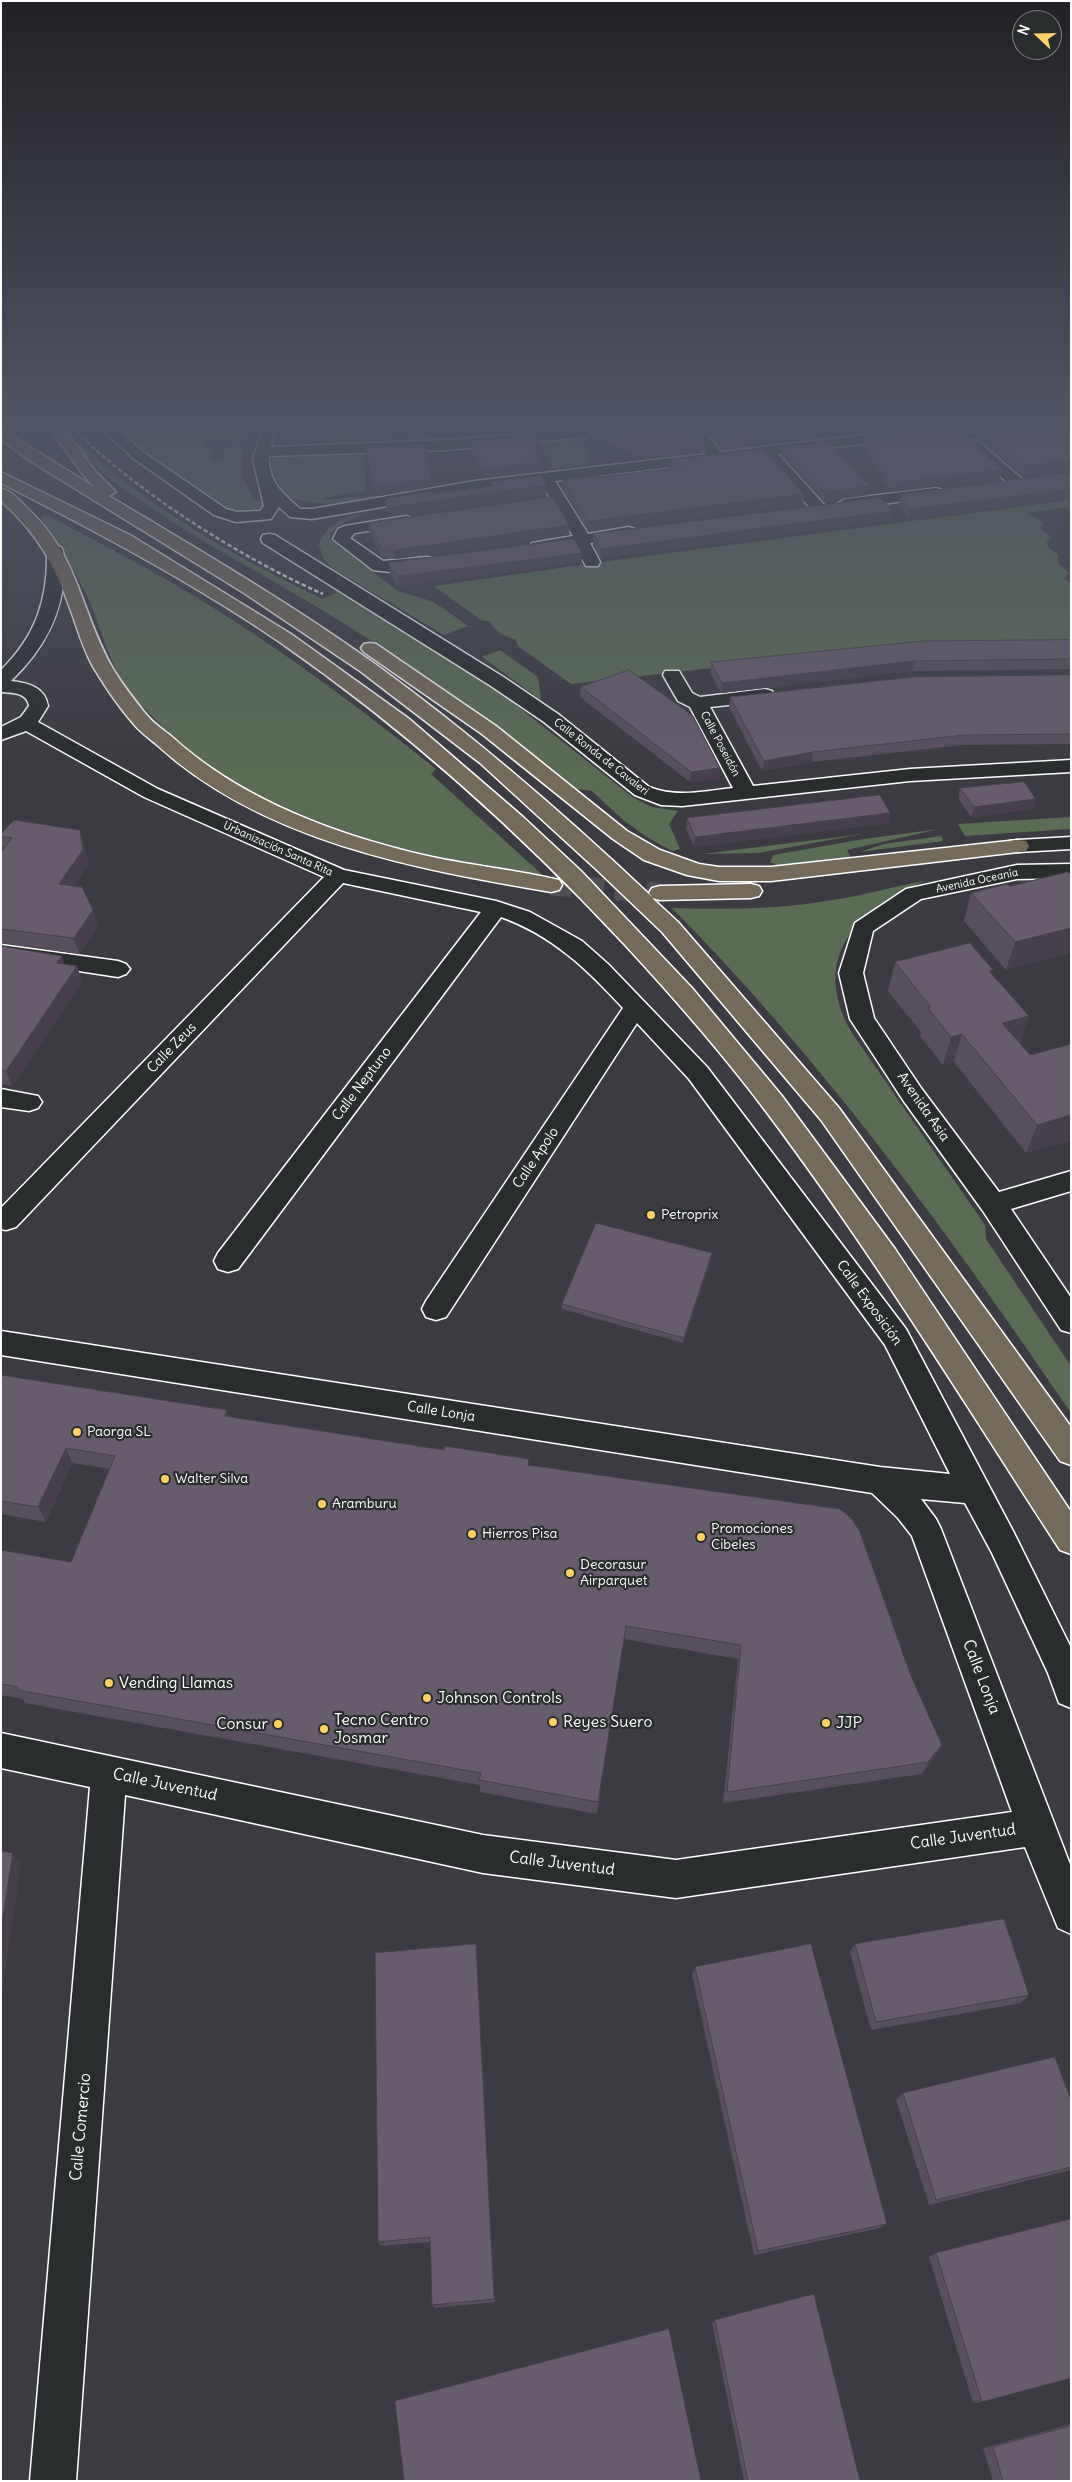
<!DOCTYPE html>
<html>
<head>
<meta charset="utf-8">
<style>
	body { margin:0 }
	#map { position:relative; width:1072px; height:2482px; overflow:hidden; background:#3c3b41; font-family:Delius,sans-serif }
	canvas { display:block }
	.frame { position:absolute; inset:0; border:2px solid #fff; pointer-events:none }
	.north { position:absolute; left:1012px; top:10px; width:50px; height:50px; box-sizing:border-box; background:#2a2d2e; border:1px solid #7f8182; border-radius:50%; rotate:291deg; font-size:14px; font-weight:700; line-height:20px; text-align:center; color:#fff }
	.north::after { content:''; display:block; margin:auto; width:18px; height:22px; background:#ffd166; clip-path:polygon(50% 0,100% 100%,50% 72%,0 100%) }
</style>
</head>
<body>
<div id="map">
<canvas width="1072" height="2482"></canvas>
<div class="frame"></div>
<div class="north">N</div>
</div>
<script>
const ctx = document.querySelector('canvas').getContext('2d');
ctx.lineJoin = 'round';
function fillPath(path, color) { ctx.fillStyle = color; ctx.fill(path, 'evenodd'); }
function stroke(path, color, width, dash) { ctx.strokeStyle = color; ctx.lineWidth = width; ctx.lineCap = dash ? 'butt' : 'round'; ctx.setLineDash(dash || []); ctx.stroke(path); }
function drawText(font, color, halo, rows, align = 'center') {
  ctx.font = font + ' Delius,sans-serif'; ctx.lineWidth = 4.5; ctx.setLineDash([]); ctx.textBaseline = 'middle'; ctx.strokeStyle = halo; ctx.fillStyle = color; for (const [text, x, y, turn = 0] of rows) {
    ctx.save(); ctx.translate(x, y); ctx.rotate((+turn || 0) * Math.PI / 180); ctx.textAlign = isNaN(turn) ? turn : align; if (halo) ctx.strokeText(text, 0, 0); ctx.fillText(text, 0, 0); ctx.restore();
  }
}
const green = new Path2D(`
	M115 427H205V429L250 431 245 441 220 437 207 440 204 446 211 449V460H224V449L231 446H243L241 472 253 499 256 501H264V508L255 512H238L223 509 163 468Z
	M330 430H347L387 446 349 444 322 448Z
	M567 438 581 441 593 464 554 469 539 441Z
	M77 444H81C150 509 238 558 322 599L340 591 507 698 634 798 652 807 678 811 669 824 680 849 672 851 645 836 621 818 592 791 577 789C492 719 402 658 307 601 255 570 202 542 151 508 124 490 96 472 77 444Z
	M363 454 366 491 323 498 324 500 380 495C348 503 315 510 284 494L274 475 270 463 273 459 282 455Z
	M1071 500V507L1026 513 1043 522 1040 528 1050 536 1047 541 1048 547 1058 554V563L1069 573 1063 579 1071 583V646L738 665 571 684 518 646 516 640C505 636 496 633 490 622L481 620 434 586 602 562Z
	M382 508C366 512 341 521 330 534V539L398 591 434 602 468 626 444 635 332 568 324 560 319 545C325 519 361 514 382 508Z
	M43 515 49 516C105 546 162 575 215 609 292 657 365 712 436 769L431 774 546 878C412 856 249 819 153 717 144 708 132 698 125 687 108 658 100 626 87 596 74 569 58 542 40 518Z
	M500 650 538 677 541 700 482 657Z
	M1071 817V829L965 836 958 824Z
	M939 829 847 850 851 858 776 867 774 863H770L773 855 864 839Z
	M863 834 758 853 702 854Z
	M941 836 943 841 860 852 884 844Z
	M924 881C856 910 809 958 852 1033L985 1225 986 1239 1071 1366V1413C950 1235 824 1062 672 908 726 910 780 909 833 900 866 895 891 887 924 881Z`);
const majorTunnel = new Path2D(`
	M551 885 660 893`);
const minor = new Path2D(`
	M100 427H116L143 452 226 509 237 512 260 511 264 506 253 459 263 427H277L270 447 447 440 585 429 592 433 585 437 447 450 269 456C268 483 283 493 300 509H312L475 481 706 454 685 427H700L721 452 934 427H978L971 431 778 454 827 508 819 513 813 511 763 456 555 481 588 534 629 527 635 529 637 532 635 535 629 537 590 543 600 562 598 566H586L575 546 538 552 532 551 530 547 532 543 573 536 541 483 475 491 312 519 290 517 279 507 271 519 236 522 214 515 133 458Z
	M974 440 979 442 1023 480 1025 483 1023 486H1011L969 448 966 445 969 442Z
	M936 488 942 490 944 493 942 496 845 509 837 504 845 499Z
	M406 516 412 518 414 521 412 524 355 533 350 538 383 561 426 557 432 558 434 562 432 566 390 572 373 570 333 539 338 529 345 526Z
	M269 534 275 535 505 678 558 714 649 787C676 798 705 791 733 788L690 707 678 701 663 675 665 671H679L692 693 700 697 765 689 772 691 774 695 772 699 765 701 710 707 753 786 910 769 1071 760V772L910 781 682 806 661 805 635 795 544 722 491 686 263 543 261 539 263 535Z
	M55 546 61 547C65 554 65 566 64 574 62 617 42 651 11 681 28 683 45 687 48 706L38 722 158 789 344 870 496 901 530 912 582 941 608 964 707 1067 906 1329 1014 1533 1071 1648V1708L1059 1703 1048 1673 992 1553 965 1503 921 1499 936 1519 941 1529 1071 1867V1934L1058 1928 1025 1847 676 1898 483 1873 125 1795 76 2481H30L90 1787 1 1768V1733L483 1835 676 1860 1012 1812 912 1536 898 1518 872 1493 1 1355V1331L880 1467 950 1474 885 1345 689 1079 637 1023 446 1317 436 1320 426 1317 422 1309 426 1301 623 1008C587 969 552 935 501 917L238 1269 228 1272 218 1269 214 1261 218 1253 481 912 343 883 16 1227 6 1230 1 1229V1208L324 877 144 797 26 731 1 740V727L21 717 29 706C27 692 12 693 1 692V670C36 636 48 599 47 551L49 547Z
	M1071 837V849L1018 852 1010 851 1007 846 1010 841 1018 840Z
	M1071 864V878L1017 879 921 899 873 931 863 973 874 1018 921 1088 999 1192 1071 1171V1191L1011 1209 1071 1298V1333L1061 1330 983 1211 903 1100 854 1025 850 1019 839 973 855 923 906 889 1017 865Z
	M1 945 118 961 126 964 130 969 126 974 118 977 1 959Z
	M1 1089 38 1096 42 1102 38 1108 29 1111 1 1107Z`);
const major = new Path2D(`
	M49 427H63L95 471 116 492 109 496C199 550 290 603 375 664 473 735 564 814 652 897L649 893 652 888 660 886 751 884 759 886 762 891 759 896 751 898 660 900 652 898 678 922 839 1108 1071 1427V1465L1060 1461 821 1120 662 932 597 870 480 763 360 671 244 593 32 462 1 440V429L94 487 85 477Z
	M1 472 130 535 291 634 408 718 523 817 581 871 692 988 782 1096 895 1249 1071 1512V1554L1060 1550C964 1402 871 1251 765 1110 722 1053 675 999 626 946 520 832 409 732 281 643 192 582 97 532 1 483Z
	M1 488C11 491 18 499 25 506 80 556 79 608 112 667 121 683 134 699 145 713 152 722 162 729 171 736 242 801 339 836 432 857 474 866 517 870 559 880L562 885 559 890 551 892C415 869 262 841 157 745 149 738 139 731 132 722 119 707 106 688 95 670 84 652 78 630 71 611 55 565 38 534 1 501Z
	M370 643 376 644 496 726 627 831 660 850 699 864 719 867H771L1018 840 1026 841 1029 846 1026 851 1018 852 771 881H719L687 875 644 860 613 839 482 734 364 652 361 648 364 644Z`);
const rail = new Path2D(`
	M71 427C137 492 239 557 323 594`);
const wall = new Path2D(`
	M226 427H262L261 428Z
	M278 427H328L326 431H321L319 443 284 445 283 441H282L281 432V429H278Z
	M348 427H401L371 441H366L365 433Z
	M469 427H554V428L472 436Z
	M573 427H690L703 444 702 453 647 459 592 435V431L586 427 576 428Z
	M702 427H813L816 430 815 439 722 450Z
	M851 427H919L856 434Z
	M973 427H1071V469L1021 476 972 433Z
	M864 437 1000 479 892 492 863 446Z
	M471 442 540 444V453L536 454 540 462V471L485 478 472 451Z
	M783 447 868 495 824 501 782 455Z
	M367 448 430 478V487L379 496 370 479Z
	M671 460 804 494 803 504 588 530 563 489V480L597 477 670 469Z
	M1071 473V499L908 519 899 505 901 495Z
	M492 482 546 485V495L391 516 386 508 385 499 492 486Z
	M893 511 892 520 600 558 593 544V534Z
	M369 523 569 525V535L396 559 382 557 369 532Z
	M582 553V562L400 586 396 585 390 573 389 563Z
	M1071 640V669L912 671 721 693 710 672 711 662Z
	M1071 675V744L962 745 812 762 762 771 729 707 730 697Z
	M581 687 720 768 719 779 690 782 580 697Z
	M960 788 1036 799 1033 809 971 817 958 798Z
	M890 813 888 823 694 847 686 829 687 818Z
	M80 830 84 845 88 865 73 886 98 925 79 954 1 943V852L4 849 1 842V834Z
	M1071 875 1006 970 964 921 971 893Z
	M1 946 65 964 82 981 12 1086 1 1084Z
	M895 962 992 974 1029 1016 1020 1043 1030 1055 1071 1044V1140L1026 1153 954 1062 943 1065 920 1036 921 1032 888 991Z
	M712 1253V1258L683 1343 562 1309V1304Z
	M1 1375 229 1417 444 1450 529 1459V1465L935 1758 922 1774 723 1803 738 1659 624 1639 597 1814 480 1792V1785L25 1703 23 1699 1 1695V1550L71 1562 110 1469 72 1463 46 1522 1 1514Z
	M476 1944 495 2302 434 2308 432 2305 430 2242 381 2246 378 2242Z
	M855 1944 1029 1995 1021 2003 871 2030 850 1952Z
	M695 1967 887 2224 880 2228 754 2255 692 1975Z
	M903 2093 1071 2100V2170L929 2205 896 2100Z
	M936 2253 982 2402 973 2403 929 2257Z
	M715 2320 860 2481H744L712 2323Z
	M1071 2424V2481H993L983 2448Z`);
const shadedWall = new Path2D(`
	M319 427H321V431L319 443 318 434Z
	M382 427H401L371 441 370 432Z
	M472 427H554V428L472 436Z
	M857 427H919L856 434Z
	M816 430 815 439 722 450 723 441Z
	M540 444V453L531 454V445Z
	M703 444 702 453 647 459V450Z
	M1071 460V469L1021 476 1023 466Z
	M540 462V471L485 478V469Z
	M1002 469 1000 479 892 492 893 483Z
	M430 478V487L379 496 378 487Z
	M546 485V495L391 516 390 507Z
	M870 486 868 495 824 501 825 492Z
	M1071 489V499L908 519 910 509Z
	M804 494 803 504 588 530V521Z
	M893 511 892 520 600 558 601 549Z
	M569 525V535L396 559 395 550Z
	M582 553V562L400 586 399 576Z
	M914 661 912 671 721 693 722 683Z
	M813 752 812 762 762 771 764 761Z
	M720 768 719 779 690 782 691 772Z
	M1036 799 1033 809 971 817 974 807Z
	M890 813 888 823 694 847 695 837Z
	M80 830 84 845 88 865 64 900 59 884Z
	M93 910 98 925 79 954 74 938Z
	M1071 928V953L1006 970 1015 942Z
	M62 956 67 971 57 963Z
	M77 966 82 981 12 1086 6 1071Z
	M1029 1016 1019 1044 1002 1023Z
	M962 1034 954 1062 943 1065 951 1037Z
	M1071 1115V1140L1026 1153 1037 1125Z
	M712 1253V1258L683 1343 684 1338Z
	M227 1410 231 1425 225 1416Z
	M66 1448 72 1463 46 1522 38 1507Z
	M626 1626 624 1639 597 1814 598 1802Z
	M942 1745 935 1758 922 1774 928 1762Z
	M13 1853 21 1863 1 2000V1929Z
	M476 1944 477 1953 495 2302 494 2299Z`);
const building = new Path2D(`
	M282 427H319L318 434 283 436 284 432H281Z
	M364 427H382L370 432H365Z
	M594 427H690L703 444 647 450Z
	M711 427H813L816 430 723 441Z
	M954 427 1002 469 893 483 864 437Z
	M978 427H1071V460L1023 466Z
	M534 435 540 444 531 445 540 462 485 469 471 442Z
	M827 442 870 486 825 492 783 447Z
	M425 445 430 478 378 487 369 470 367 448Z
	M763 449 804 494 588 521 563 480 596 476 597 477 687 467 671 460Z
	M1071 473V489L910 509 901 495Z
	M540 476 546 485 390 507 385 499 431 491 432 494 494 486 492 482Z
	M553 497 569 525 395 550 381 547 369 523Z
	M881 498 893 511 601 549 593 534Z
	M574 539 582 553 399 576 395 575 389 563Z
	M1071 640V659L914 661 722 683 711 662 925 641Z
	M629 670 693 716 720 768 691 772 581 687Z
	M1071 675V734L964 735 813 752 764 761 730 697 914 677Z
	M1024 782 1036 799 974 807 960 788Z
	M880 795 890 813 695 837 687 818Z
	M14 820 80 830 83 850 59 884 82 887 93 910 74 938 1 929V852L12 838 1 836V834Z
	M1068 872 1071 875V928L1015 942 971 893 1007 884 1010 886Z
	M970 943 993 970 989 971 1029 1016 1002 1023 1030 1055 1071 1044V1115L1037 1125 962 1034 951 1037 928 1008 931 1007 895 962Z
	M1 946 62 956 57 963 77 966 6 1071 1 1070Z
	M596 1223 712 1253 684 1338 562 1304Z
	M1 1375 227 1410 225 1416 444 1450 445 1446 529 1459 528 1465 840 1509 852 1519 860 1532 911 1676 942 1745 928 1762 727 1792 741 1645 626 1626 598 1802 479 1780 481 1773 17 1690 18 1687 1 1684V1550L71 1562 115 1456 66 1448 38 1507 1 1501Z
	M1 1851 13 1853 1 1929Z
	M1004 1919 1029 1995 876 2022 855 1944Z
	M476 1944 494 2299 432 2305 430 2237 378 2242 375 1953Z
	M811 1944 887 2224 758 2251 695 1967Z
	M1055 2057 1071 2100V2167L936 2200 903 2093Z
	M1071 2219V2378L982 2402 936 2253Z
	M814 2294 860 2481H748L715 2320Z
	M669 2329 701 2481H404L395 2401Z
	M1071 2426V2481H1003L993 2447Z`);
const markers = [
	[651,1215,5,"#ffd166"],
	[77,1432,5,"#ffd166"],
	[165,1479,5,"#ffd166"],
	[322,1504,5,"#ffd166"],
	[472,1534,5,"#ffd166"],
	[701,1537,5,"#ffd166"],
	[570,1573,5,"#ffd166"],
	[109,1683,5,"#ffd166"],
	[427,1698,5,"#ffd166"],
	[553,1722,5,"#ffd166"],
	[826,1723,5,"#ffd166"],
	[278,1724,5,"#ffd166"],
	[324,1729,5,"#ffd166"]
];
const farStreetnames = [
	["Calle Poseidón",720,744,62],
	["Calle Ronda de Cavaleri",601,757,38],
	["Urbanización Santa Rita",278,849,24],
	["Avenida Oceanía",977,881,-12]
];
const streetNames = [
	["Calle Zeus",172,1048,-46],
	["Calle Neptuno",362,1084,-53],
	["Avenida Asia",923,1107,55],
	["Calle Apolo",536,1158,-56],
	["Calle Exposición",869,1303,54],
	["Calle Lonja",441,1412,9]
];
const poiNames = [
	["Petroprix",661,1215],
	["Paorga SL",87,1432],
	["Walter Silva",175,1479],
	["Aramburu",332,1504],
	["Promociones",711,1529],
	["Cibeles",711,1545],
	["Hierros Pisa",482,1534],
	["Decorasur",580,1565],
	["Airparquet",580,1581]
];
const nearStreetnames = [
	["Calle Lonja",981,1677,69],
	["Calle Juventud",165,1785,12],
	["Calle Juventud",963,1837,-8],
	["Calle Juventud",562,1864,7],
	["Calle Comercio",81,2127,-85]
];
const nearPoinames = [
	["Vending Llamas",119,1683],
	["Johnson Controls",437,1698],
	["Tecno Centro",334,1720],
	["Josmar",334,1738],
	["Reyes Suero",563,1722],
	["JJP",836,1723],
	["Consur",268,1724,"right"]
];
fillPath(green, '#5b6c55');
stroke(majorTunnel, '#504f54', 21, [21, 11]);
stroke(minor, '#fff', 3);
stroke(major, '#fff', 3);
fillPath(minor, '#2a2d2e');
fillPath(major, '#746a5a');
stroke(rail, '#fff', 2.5, [4.5, 2.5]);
fillPath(wall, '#584f5d');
fillPath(shadedWall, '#47404c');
fillPath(building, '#665c6c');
stroke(building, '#47404c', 1);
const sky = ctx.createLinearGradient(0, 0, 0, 774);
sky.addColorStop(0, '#212024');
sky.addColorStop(0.55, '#505565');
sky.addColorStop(1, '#50556500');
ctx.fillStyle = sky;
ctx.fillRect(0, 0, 1072, 774);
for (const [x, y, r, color] of markers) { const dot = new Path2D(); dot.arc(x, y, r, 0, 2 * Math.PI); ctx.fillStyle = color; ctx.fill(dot); stroke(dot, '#2a2d2e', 2); }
drawText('11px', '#fff', '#2a2d2e', farStreetnames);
drawText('14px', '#fff', '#2a2d2e', streetNames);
drawText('14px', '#fff', '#2a2d2e', poiNames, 'left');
drawText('16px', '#fff', '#2a2d2e', nearStreetnames);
drawText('16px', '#fff', '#2a2d2e', nearPoinames, 'left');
</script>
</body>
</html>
